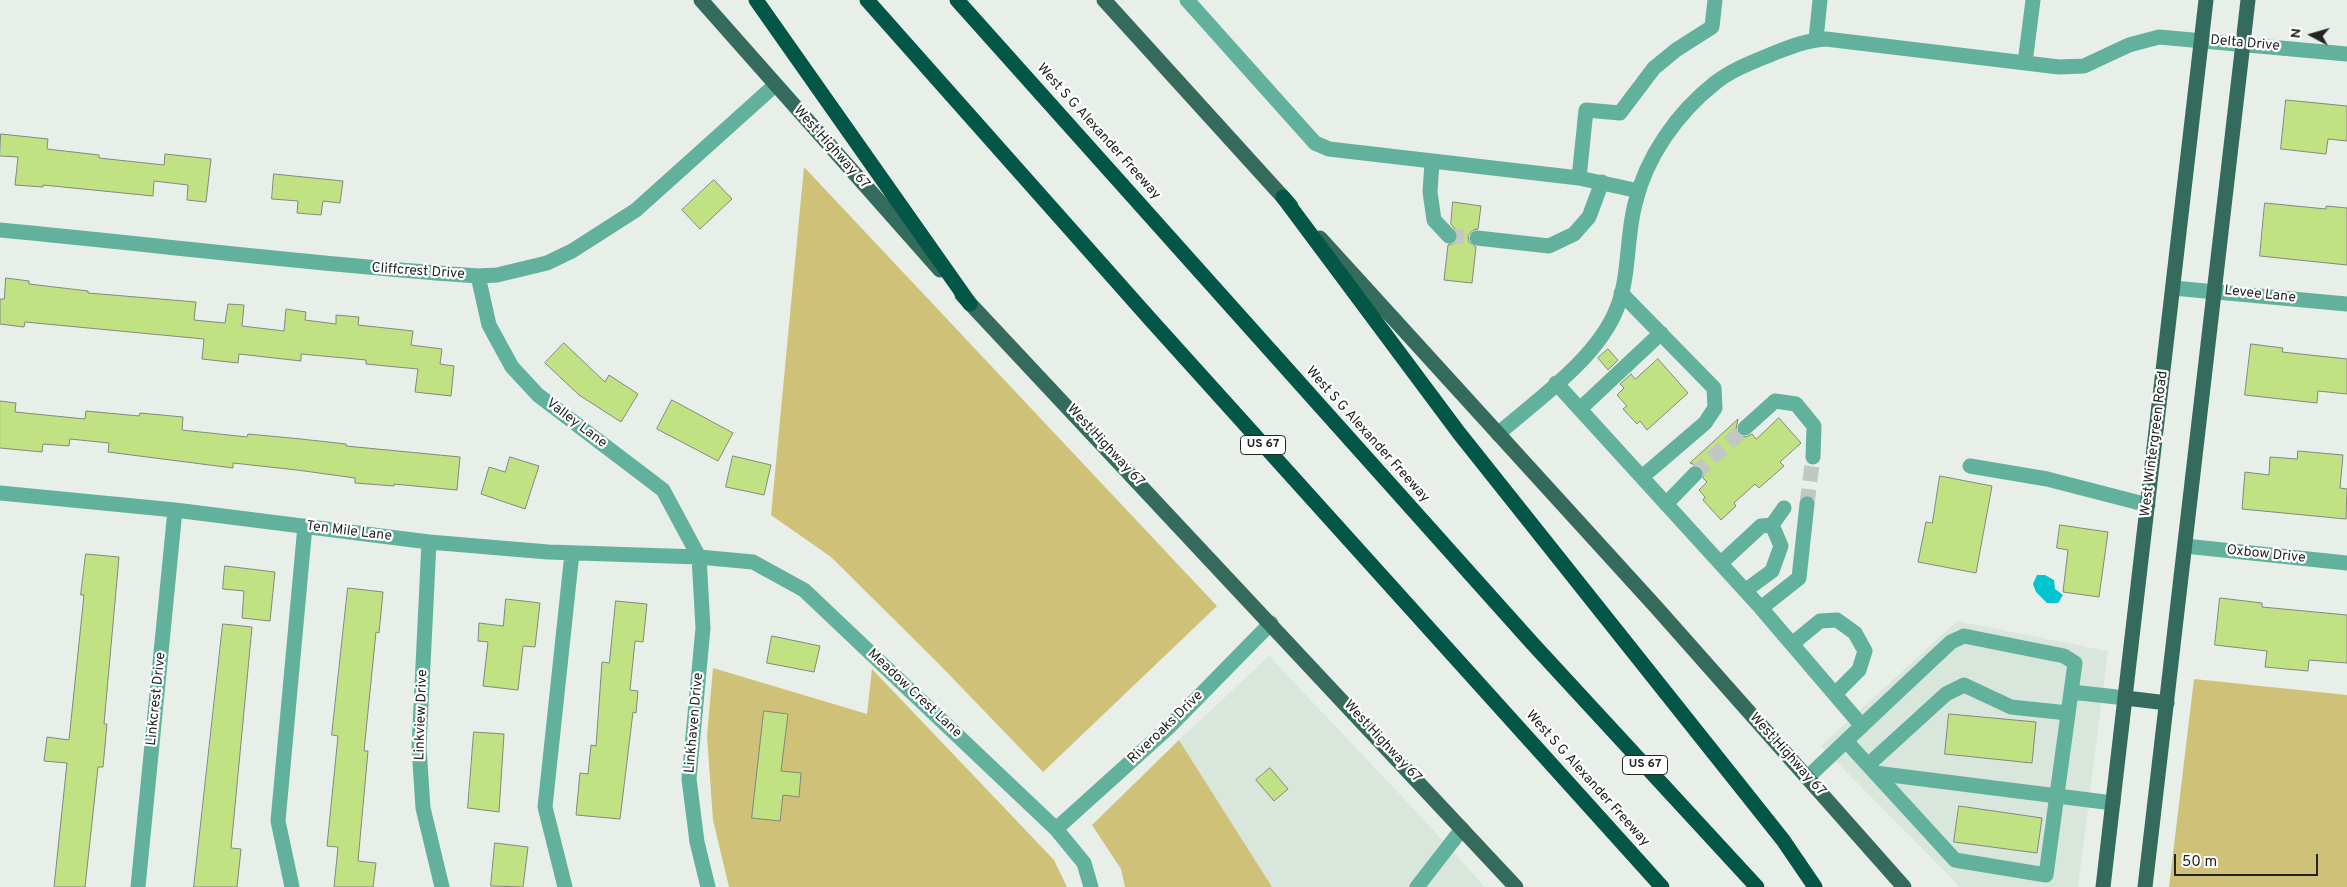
<!DOCTYPE html>
<html>
<head>
<meta charset="utf-8">
<style>
	body { margin:0 }
	#map { position:relative; width:2347px; height:887px; overflow:hidden; background:#e8efe9; font-family:Overpass,sans-serif }
	canvas { display:block }
	.north { position:absolute; left:2287px; top:10px; width:50px; height:50px; -webkit-text-stroke:4px #fff; paint-order:stroke; rotate:276deg; font-size:14px; font-weight:700; line-height:20px; text-align:center; color:#232523 }
	.north::after { content:''; display:block; margin:auto; width:18px; height:22px; background:#232523; clip-path:polygon(50% 0,100% 100%,50% 72%,0 100%) }
	.scale { position:absolute; left:2174px; top:854px; width:144px; height:22px; box-sizing:border-box; border:2px solid #232523; border-top:0; padding-left:6px; font-size:15px; line-height:18px; white-space:nowrap; color:#232523; -webkit-text-stroke:4px #fff; paint-order:stroke }
</style>
</head>
<body>
<div id="map">
<canvas width="2347" height="887"></canvas>
<div class="north">N</div>
<div class="scale">50 m</div>
</div>
<script>
const ctx = document.querySelector('canvas').getContext('2d');
ctx.lineJoin = 'round';
function fillPath(path, color) { ctx.fillStyle = color; ctx.fill(path, 'evenodd'); }
function stroke(path, color, width, dash) { ctx.strokeStyle = color; ctx.lineWidth = width; ctx.lineCap = dash ? 'butt' : 'round'; ctx.setLineDash(dash || []); ctx.stroke(path); }
function drawText(font, color, halo, rows, align = 'center') {
  ctx.font = font + ' Overpass,sans-serif'; ctx.lineWidth = 4.5; ctx.setLineDash([]); ctx.textBaseline = 'middle'; ctx.strokeStyle = halo; ctx.fillStyle = color; for (const [text, x, y, turn = 0] of rows) {
    ctx.save(); ctx.translate(x, y); ctx.rotate((+turn || 0) * Math.PI / 180); ctx.textAlign = isNaN(turn) ? turn : align; if (halo) ctx.strokeText(text, 0, 0); ctx.fillText(text, 0, 0); ctx.restore();
  }
}
const built = new Path2D(`
	M1957 621 2108 651 2078 887H1960L1821 746Z
	M1269 656 1425 821 1485 887H1272L1179 740Z`);
const green = new Path2D(`
	M804 167 1217 606 1043 772 938 663 831 557 771 515Z
	M713 668 867 714 872 669 1054 860 1067 887H729L713 820 707 736Z
	M2194 679 2347 695V887H2169Z
	M1179 740 1272 887H1125L1121 869 1092 825Z`);
const water = new Path2D(`
	M2037 575H2045L2054 580 2055 589 2063 595 2058 603H2047L2036 592 2033 584Z`);
const building = new Path2D(`
	M2286 100 2347 106V141L2328 139 2326 154 2281 149Z
	M1 134 48 139 47 149 99 155V158L164 165 165 154 211 159 206 202 187 200 188 185 154 181 153 196 43 185V187L15 185 18 157 0 156Z
	M274 174 343 181 340 203 323 201 321 215 297 213 298 201 272 199Z
	M714 180 732 199 700 229 682 210Z
	M1453 202 1481 206 1478 229 1473 230 1468 236 1469 242 1476 247 1472 283 1444 280 1448 245 1455 243 1458 238V233L1451 224Z
	M2265 203 2326 209V206L2347 208V265L2260 256Z
	M6 278 29 281V284L88 291V293L196 302 194 320 225 323 228 304 244 305 242 326 284 331 286 309 306 312 305 320 336 324V315L359 317 358 325 413 331 411 345 442 349 440 364 454 366 451 396 415 392 418 369 366 364V360L301 354V361L239 354 238 363 202 359 204 339 25 322 24 327 0 324V299H4Z
	M564 343 605 382 609 375 638 394 621 422 579 395 545 363Z
	M2251 344 2283 348 2282 352 2347 359V394L2318 391 2317 403 2245 395Z
	M1608 349 1618 360 1608 370 1598 358Z
	M1658 359 1688 393 1647 430 1640 421 1637 424 1623 409 1627 406 1617 395 1624 388 1620 384 1631 374 1635 379Z
	M672 400 733 433 718 461 657 429Z
	M0 401 16 403 15 412 85 419 86 411 139 416 140 413 183 417 182 430 247 437 248 434 301 439 346 444V446L460 457 457 490 394 484V486L355 483V478L297 470 233 463V468L108 452 109 443 70 439 69 446 43 444 42 452 0 448Z
	M1779 418 1801 443 1780 462 1784 466 1759 488 1755 484 1734 503 1736 506 1721 520 1703 500 1705 497 1699 490 1707 482 1703 478 1704 471 1701 467 1690 463 1738 419 1736 429 1738 435 1746 437 1752 434 1756 439Z
	M2298 451 2343 455 2340 488 2347 489 2346 519 2242 509 2245 472 2269 475 2270 457 2297 459Z
	M733 456 771 465 764 495 726 487Z
	M510 457 539 466 525 509 481 494 489 467 505 472Z
	M1940 476 1992 486 1976 573 1918 562 1926 522 1932 523Z
	M2060 525 2108 532 2099 597 2063 592 2068 550 2057 548Z
	M86 554 119 557 104 724H107L103 767H98L85 887H54L67 763 44 761 47 737 69 740 84 595H81Z
	M225 566 275 572 270 621 242 618 244 591 223 589Z
	M348 588 383 592 379 633 376 632 364 751H368L358 861 376 863 373 887H334L338 847 327 846 338 736 332 735Z
	M2220 598 2262 603V607L2347 615V663L2309 660 2308 671 2265 667 2267 651 2215 645Z
	M506 599 540 603 535 647 523 646 518 690 483 686 488 642 478 641 479 623 503 626Z
	M616 601 647 604 643 642 635 641 630 690 638 691 636 713 633 712 620 819 576 815 580 773 588 774 591 745 596 746 602 662 609 663Z
	M223 624 252 627 231 848 241 849 237 887H194Z
	M772 636 820 646 814 672 767 663Z
	M764 711 788 714 781 771 801 773 799 797 783 795 780 821 752 818Z
	M1949 714 2036 722 2032 763 1945 754Z
	M474 732 504 734 499 812 468 808Z
	M1270 768 1288 789 1274 801 1256 780Z
	M1959 806 2042 818 2037 853 1954 842Z
	M495 843 528 847 523 887 491 886Z`);
const minorTunnel = new Path2D(`
	M1449 236 1477 238
	M1695 474 1745 428
	M1807 504 1813 457`);
const minor = new Path2D(`
	M1187 0 1315 143 1329 149 1579 178 1639 191
	M1816 39 1820 0
	M2025 63 2033 0
	M1432 162 1430 192 1434 220 1449 236
	M1579 178 1586 110 1620 113 1654 68 1676 50 1712 27 1715 0
	M0 230C159 245 318 265 478 276L497 275 547 263 572 251 636 210 774 86
	M1477 238 1549 246 1574 234 1589 217 1602 182
	M478 276 489 325 512 367 538 395 663 490 699 557 703 628 689 779 697 842 708 887
	M2173 288 2347 304
	M1621 293 1714 388 1715 408 1705 423 1642 477
	M1556 383 1761 608 1862 726
	M1580 409 1661 333
	M1745 428 1775 401 1796 404 1814 426 1813 457
	M1498 434C1538 399 1598 358 1617 308 1630 275 1626 238 1635 204 1646 157 1677 113 1715 83 1731 70 1753 62 1772 54 1790 47 1807 40 1826 39L2059 67 2084 66 2129 45 2159 37 2347 54
	M1970 466 2047 479 2148 505
	M0 493 175 510 429 542 548 552 699 557 753 562 804 590 1056 829 1084 863 1091 887
	M1666 504 1695 474
	M429 542 419 747 423 808 442 887
	M2185 546 2347 563
	M1721 563 1761 526 1772 525
	M1746 590 1772 571 1781 546 1772 525 1784 508
	M1761 608 1799 578 1807 504
	M1792 644 1820 621 1837 620 1855 633 1865 651 1859 670 1835 694
	M2071 692 2126 698
	M1868 765 1946 694 1964 685 2011 707 2068 713
	M1875 773 2113 803
	M1807 778C1855 732 1903 687 1951 642L1964 636 2064 656 2075 663 2046 875 1955 860 1846 741
	M1056 829 1168 728 1271 623
	M138 887 175 510
	M292 887 278 821 305 526
	M565 887 545 807 572 553
	M1417 887 1462 829`);
const major = new Path2D(`
	M701 0 940 270
	M1104 0 1291 206
	M1320 238 1656 607 1904 887
	M962 295 1516 887
	M2126 698 2167 703
	M2103 887 2206 0
	M2145 887 2248 0`);
const highway = new Path2D(`
	M756 0 970 304
	M867 0 1150 319 1662 887
	M957 0 1532 643 1757 887
	M1283 197 1459 433 1783 840 1815 887`);
const shields = [
	[1263,445,45],
	[1645,765,45]
];
const shieldNames = [
	["US 67",1263,445],
	["US 67",1645,765]
];
const streetNames = [
	["Delta Drive",2245,44,5],
	["West S G Alexander Freeway",1098,132,48],
	["West Highway 67",831,148,48],
	["Cliffcrest Drive",418,272,4],
	["Levee Lane",2260,295,6],
	["Valley Lane",576,424,37],
	["West S G Alexander Freeway",1367,435,48],
	["West Wintergreen Road",2155,444,-83],
	["West Highway 67",1105,446,47],
	["Ten Mile Lane",349,532,7],
	["Oxbow Drive",2266,555,6],
	["Meadow Crest Lane",914,694,43],
	["Linkcrest Drive",157,699,-84],
	["Linkview Drive",422,715,-88],
	["Linkhaven Drive",695,723,-85],
	["Riveroaks Drive",1166,728,-44],
	["West Highway 67",1382,742,47],
	["West Highway 67",1787,755,48],
	["West S G Alexander Freeway",1587,779,48]
];
fillPath(built, '#d9e6db');
fillPath(green, '#cfc177');
fillPath(water, '#00c5cd');
fillPath(building, '#c1e282');
stroke(building, '#848780', 1);
stroke(minorTunnel, '#c1c7c1', 15, [15, 8]);
stroke(minor, '#62b19c', 15);
stroke(major, '#346b5d', 15);
stroke(highway, '#045647', 15);
for (const [x, y, w] of shields) { const box = new Path2D(); box.roundRect(x - w / 2, y - 9.5, w, 19, 4); ctx.fillStyle = '#fff'; ctx.fill(box); stroke(box, '#232523', 1); }
drawText('bold 12px', '#232523', null, shieldNames);
drawText('14px', '#232523', '#fff', streetNames);
</script>
</body>
</html>
